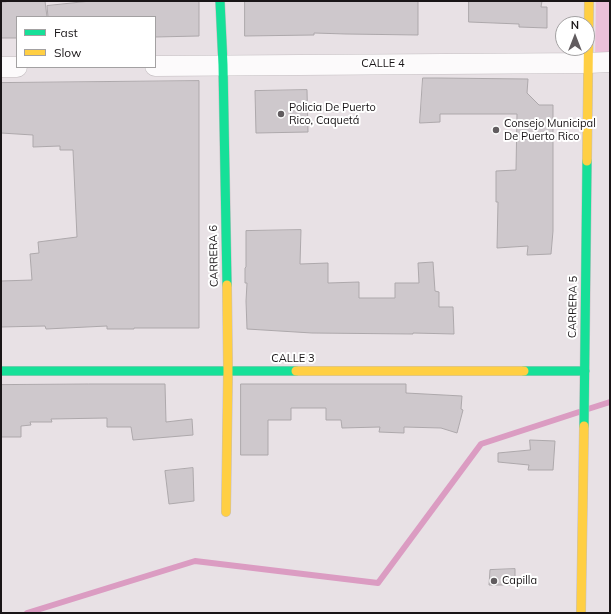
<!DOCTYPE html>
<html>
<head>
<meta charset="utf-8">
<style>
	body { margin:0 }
	#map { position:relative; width:611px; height:614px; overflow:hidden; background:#e8e1e5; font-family:Mulish,sans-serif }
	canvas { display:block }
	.frame { position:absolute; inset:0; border:2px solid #191517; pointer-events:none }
	.legend { position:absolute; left:16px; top:16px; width:140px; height:52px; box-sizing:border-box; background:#fff; border:1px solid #a3a1a2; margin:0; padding:5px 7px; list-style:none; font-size:12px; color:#191517 }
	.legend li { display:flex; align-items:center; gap:8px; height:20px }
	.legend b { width:20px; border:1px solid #a3a1a2 }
	.north { position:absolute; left:555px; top:16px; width:40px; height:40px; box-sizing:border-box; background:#fff; border:1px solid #a3a1a2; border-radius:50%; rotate:0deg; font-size:11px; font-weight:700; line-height:16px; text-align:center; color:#191517 }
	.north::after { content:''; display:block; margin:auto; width:14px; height:18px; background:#615c5f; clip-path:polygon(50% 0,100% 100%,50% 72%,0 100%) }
</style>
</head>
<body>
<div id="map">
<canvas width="611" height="614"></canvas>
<div class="frame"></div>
<ul class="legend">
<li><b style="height:5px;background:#16e098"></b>Fast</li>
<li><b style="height:5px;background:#ffcf43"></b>Slow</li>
</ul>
<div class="north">N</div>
</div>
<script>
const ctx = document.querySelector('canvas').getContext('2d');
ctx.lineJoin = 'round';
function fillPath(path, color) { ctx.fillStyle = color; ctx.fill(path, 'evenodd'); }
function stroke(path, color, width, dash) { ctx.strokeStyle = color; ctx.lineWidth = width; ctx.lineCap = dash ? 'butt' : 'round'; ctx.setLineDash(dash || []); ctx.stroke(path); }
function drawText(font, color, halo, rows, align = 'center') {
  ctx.font = font + ' Mulish,sans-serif'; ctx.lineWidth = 4; ctx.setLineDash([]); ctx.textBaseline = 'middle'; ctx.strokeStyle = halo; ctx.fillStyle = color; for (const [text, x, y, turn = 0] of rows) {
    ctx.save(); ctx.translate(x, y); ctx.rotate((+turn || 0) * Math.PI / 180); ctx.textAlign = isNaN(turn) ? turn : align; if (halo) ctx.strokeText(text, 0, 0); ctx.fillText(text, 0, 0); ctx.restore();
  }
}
const green = new Path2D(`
	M596 1H610V58H595Z`);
const stream = new Path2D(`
	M588 409 610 402
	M27 613 195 561 378 583 481 444 579 412`);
const building = new Path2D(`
	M6 1H45L47 17H17V38H1V2H6Z
	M91 1H199V36L155 37V17H48L47 6Z
	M245 1H418V35L346 34 314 33V35L245 36Z
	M469 1H542L541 7H547V28L519 27V24L469 22Z
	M423 78H438L528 79 527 93 539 105H553V231L551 254 527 255 528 246 497 248 498 202H496V171L516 170 517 114H440V122L420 123Z
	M199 81V328H134V329H107V326L46 329 45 326 1 327V281L32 280 30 254 39 253 38 242 77 237 73 150H60V146L33 147V135L1 133V83Z
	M307 90 308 132 256 133 255 91Z
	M301 230 300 264 328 263V283L359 282V298H395V283H419L418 263 433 262 435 291 439 292V307H453L454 334 413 333V334L312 333 247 329 246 301 247 283H245V268L246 267V231Z
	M89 384H165L166 422 192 419 193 435 133 440 131 427H107V418L51 419 52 422H30L31 425 21 426V437H1V385Z
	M241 384H406V393L462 396 461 409 463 410 457 433 441 428 404 427V433L379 432 380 427 342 428 341 420H326V408H291V420H268V455H241Z
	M530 440 555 441 553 470H528L529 465 498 462V453L530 450Z
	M193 468 194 501 169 504 165 471Z
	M515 569V585H489L490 570Z`);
const street = new Path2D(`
	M155 66 588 63 610 62
	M1 67H17`);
const fast = new Path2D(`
	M220 1 223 65 227 285
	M1 371H296
	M524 371H585
	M584 426 587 161`);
const slow = new Path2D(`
	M587 161 589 1
	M296 371H524
	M226 512 228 371 227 285
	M581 613 584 426`);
const markers = [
	[281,114,4,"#615c5f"],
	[496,130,4,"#615c5f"],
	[494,581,4,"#615c5f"]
];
const streetNames = [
	["CALLE 4",383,64],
	["CARRERA 6",214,256,-91],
	["CARRERA 5",573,307,-89],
	["CALLE 3",293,359]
];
const poiNames = [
	["Policia De Puerto",289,108],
	["Rico, Caquetá",289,121],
	["Consejo Municipal",504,124],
	["De Puerto Rico",504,137],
	["Capilla",502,581]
];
fillPath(green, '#ebc0d9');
stroke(stream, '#db9cc2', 6);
fillPath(building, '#cec8cc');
stroke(building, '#ada8ab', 1);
stroke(street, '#c3bdc0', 21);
stroke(fast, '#c3bdc0', 10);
stroke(slow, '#c3bdc0', 10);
stroke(street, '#fcfafb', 20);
stroke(fast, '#16e098', 9);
stroke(slow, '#ffcf43', 9);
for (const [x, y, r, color] of markers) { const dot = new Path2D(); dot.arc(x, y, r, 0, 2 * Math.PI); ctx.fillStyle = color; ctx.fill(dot); stroke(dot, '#fff', 1.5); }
drawText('11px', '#191517', '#fff', streetNames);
drawText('11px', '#191517', '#fff', poiNames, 'left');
</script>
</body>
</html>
